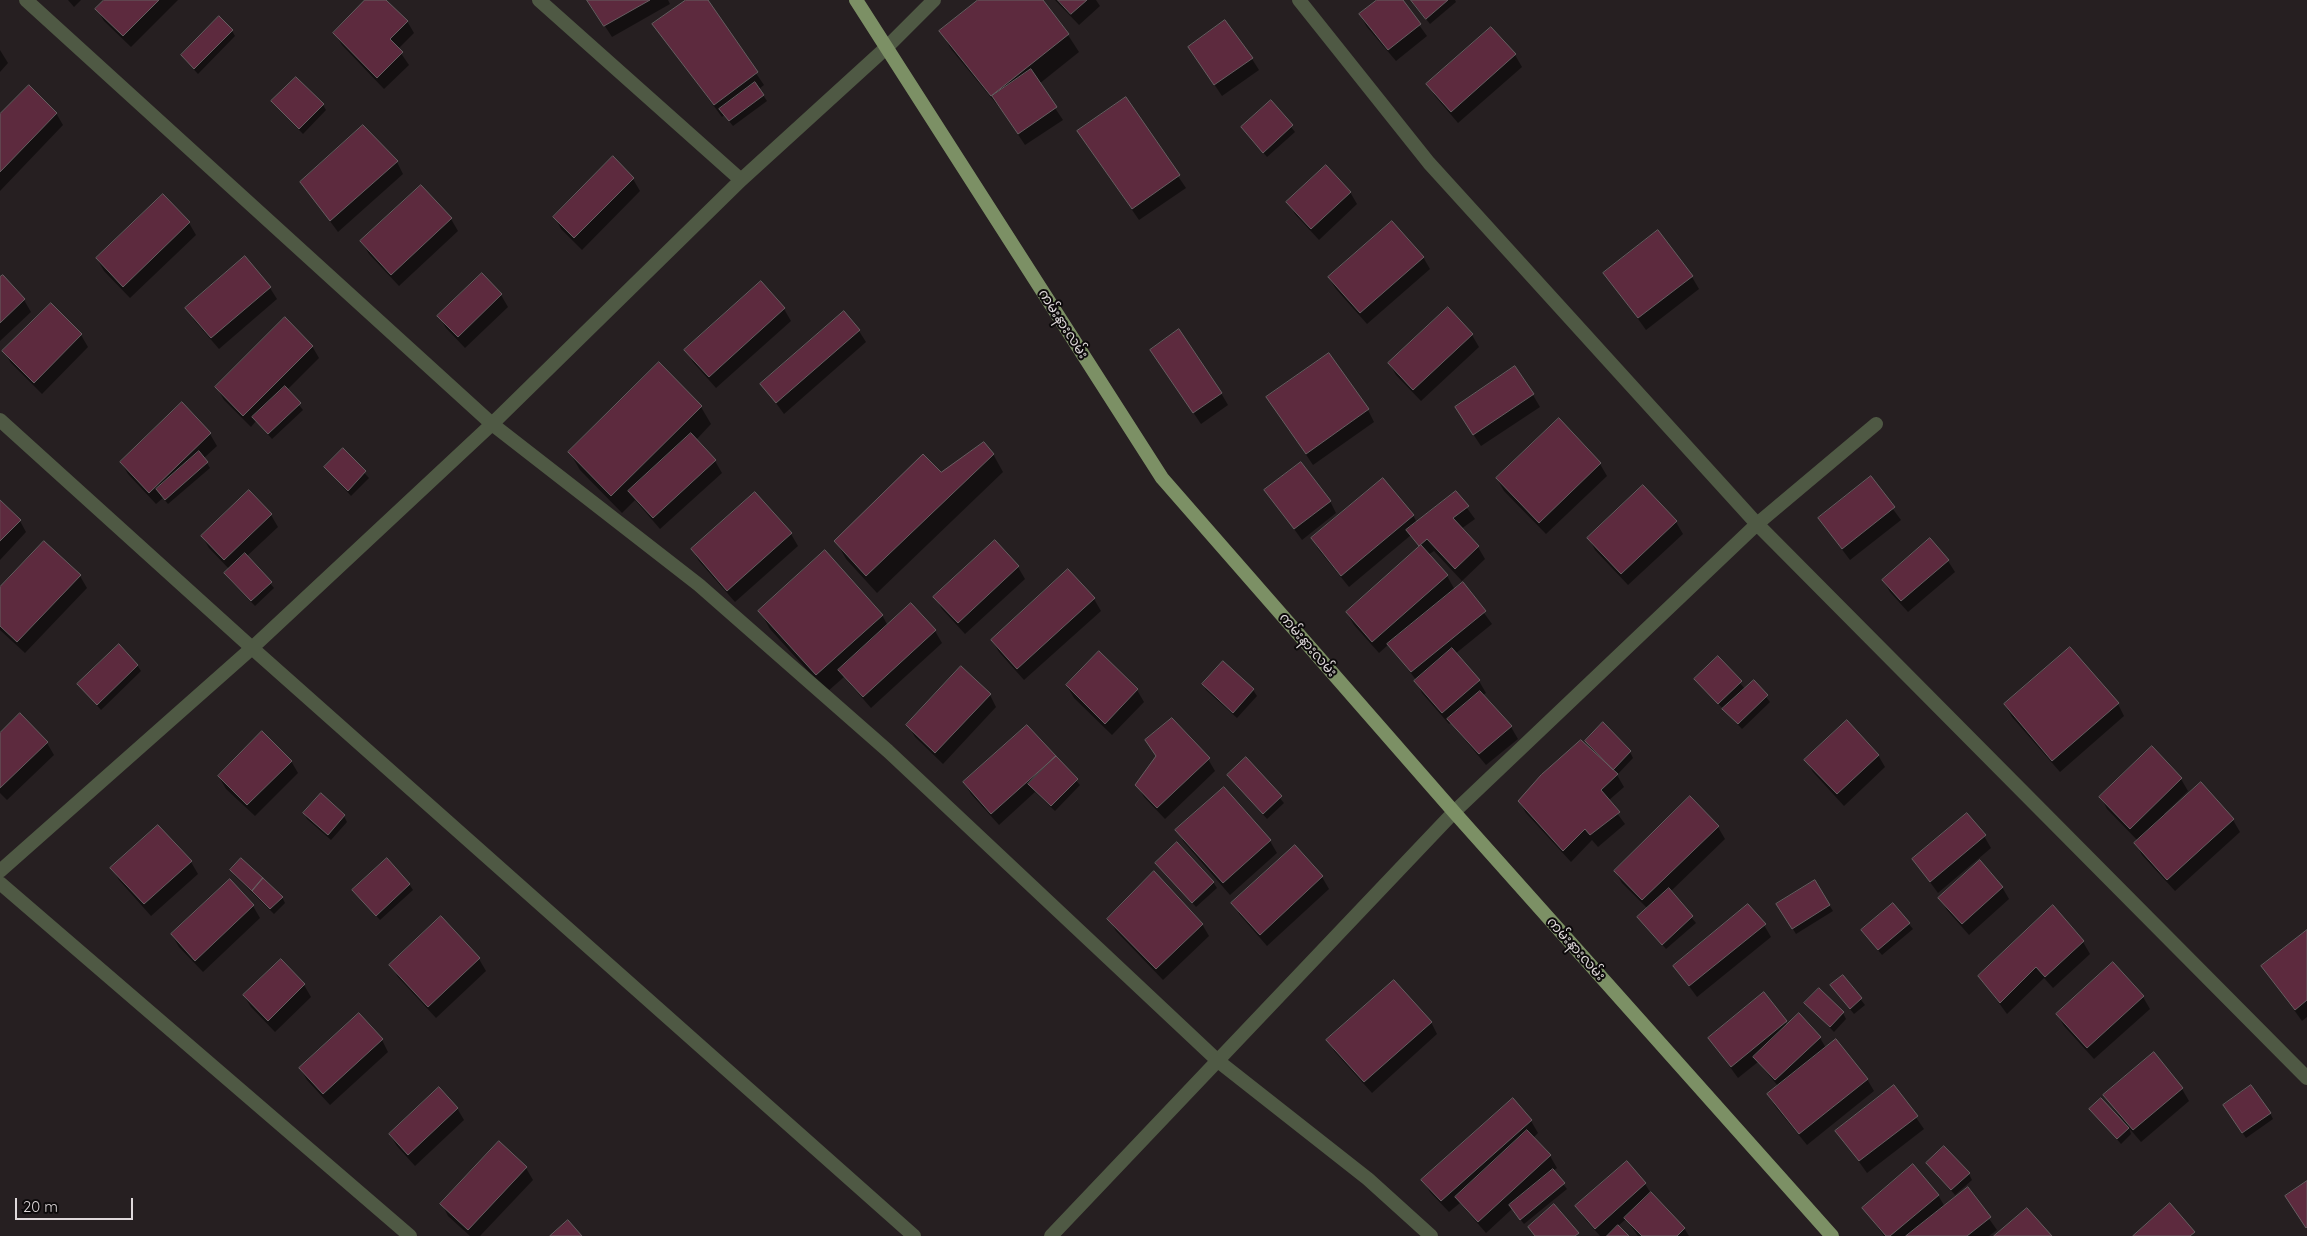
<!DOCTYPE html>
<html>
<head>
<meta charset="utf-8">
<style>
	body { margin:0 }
	#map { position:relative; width:2307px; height:1236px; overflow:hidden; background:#261f21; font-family:Quicksand,sans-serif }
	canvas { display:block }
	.scale { position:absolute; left:15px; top:1198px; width:118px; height:22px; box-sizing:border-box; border:2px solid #dfd9db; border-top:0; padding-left:6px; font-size:15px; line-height:18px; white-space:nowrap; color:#dfd9db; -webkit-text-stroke:4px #0d0a0b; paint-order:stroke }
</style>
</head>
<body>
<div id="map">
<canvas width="2307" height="1236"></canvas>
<div class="scale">20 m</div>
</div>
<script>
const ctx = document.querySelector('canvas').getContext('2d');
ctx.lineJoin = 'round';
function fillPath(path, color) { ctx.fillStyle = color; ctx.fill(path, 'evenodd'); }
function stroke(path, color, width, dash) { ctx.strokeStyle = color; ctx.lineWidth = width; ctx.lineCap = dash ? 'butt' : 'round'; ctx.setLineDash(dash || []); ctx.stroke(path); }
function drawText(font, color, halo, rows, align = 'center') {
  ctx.font = font + ' Quicksand,"Noto Sans Myanmar",sans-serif'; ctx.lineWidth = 4; ctx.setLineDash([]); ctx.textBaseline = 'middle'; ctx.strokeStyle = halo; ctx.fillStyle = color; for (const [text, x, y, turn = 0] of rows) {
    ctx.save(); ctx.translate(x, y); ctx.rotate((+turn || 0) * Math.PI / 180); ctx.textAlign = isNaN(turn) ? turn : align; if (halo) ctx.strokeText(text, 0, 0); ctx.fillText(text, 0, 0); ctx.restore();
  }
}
const shadow = new Path2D(`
	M68 0H81L74 7Z
	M106 0H178L131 47 104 21 97 9Z
	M367 0H385L407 21 414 33 398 49 409 65 384 89 342 45 335 34Z
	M588 0H668L670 4 612 37Z
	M688 0H706L764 85 759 89 767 101 733 126 724 115 722 117 654 25Z
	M980 0H1041L1068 35 1079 52 1039 84 1063 120 1025 145 1003 112 951 49 941 31Z
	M1055 0H1096L1100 6 1079 25Z
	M1379 0H1401L1427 36 1396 61 1367 27 1360 15Z
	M1411 0H1455L1456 2 1430 24Z
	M232 31 235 36 198 74 186 61 182 56Z
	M1190 48 1252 59 1259 70 1222 96Z
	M0 50 8 63 0 72Z
	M1515 55 1522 67 1458 123 1435 96 1428 84Z
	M1126 99 1186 188 1139 220 1086 143Z
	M1271 101 1295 132 1267 157 1242 127Z
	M272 102 323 105 326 110 303 134Z
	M56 113 63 125 0 191V116Z
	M613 158 633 179 640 191 582 250 561 229 555 217Z
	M397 162 403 174 338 232 301 182Z
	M1350 192 1357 204 1319 240 1295 214 1288 202Z
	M451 219 458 231 399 286 369 254 362 242Z
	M189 223 196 235 130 298 104 271 97 259Z
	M1423 257 1430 269 1367 324 1336 289 1329 278Z
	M245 258 270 288 277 299 219 349 194 320 187 308Z
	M1605 273 1692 277 1699 289 1646 330Z
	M482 275 501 295 508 307 465 348 446 328 439 316Z
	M3 276 24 300 31 312 0 341V279Z
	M51 305 81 335 88 347 42 394 11 363 4 351Z
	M784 309 791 321 716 388 693 362 686 350Z
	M859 331 866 342 784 414 762 384Z
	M1472 335 1479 347 1421 401 1396 375 1389 363Z
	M312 346 319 358 287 390 303 410 272 439 256 421 251 427 224 400 217 388Z
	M1151 350 1221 393 1228 405 1201 424Z
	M1533 395 1540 407 1481 446 1463 419Z
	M1268 398 1368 410 1374 422 1313 465Z
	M701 407 711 424 696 440 715 461 722 473 660 529 635 500 622 513 580 470 570 453Z
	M210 434 217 446 204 458 210 468 168 504 163 498 156 504 128 474 121 462Z
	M343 450 369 478 351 496 326 468Z
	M993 454 1003 472 877 593 846 559 836 541 941 473Z
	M1600 464 1607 476 1546 534 1504 491 1497 479Z
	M1870 478 1901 520 1850 560 1819 519Z
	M1643 487 1676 522 1683 534 1628 585 1595 550 1589 538Z
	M1266 490 1330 501 1336 513 1302 540Z
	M1456 493 1475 519 1461 529 1478 547 1485 559 1462 581 1434 551 1428 555 1447 576 1455 590 1462 583 1492 624 1455 654 1479 681 1486 693 1483 695 1511 727 1518 739 1486 765 1451 723 1449 724 1422 693 1416 680 1389 644 1379 653 1354 625 1347 613 1420 548 1411 535 1349 587 1319 550 1312 538 1413 515 1417 523Z
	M0 502 20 521 26 532 0 560Z
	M271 515 278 527 247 556 274 588 255 606 229 579 226 573 230 570 209 548 202 536Z
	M791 534 798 546 735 602 699 561 692 549Z
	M1948 561 1955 572 1908 612 1890 592 1883 580Z
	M1018 567 1025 579 965 634 942 609 935 597Z
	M80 576 87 588 25 653 0 630V588Z
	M1094 599 1101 611 1024 680 999 652 992 640Z
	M911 604 935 631 942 643 871 708 844 677 827 692 770 629 760 611 882 615 888 626Z
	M1718 657 1745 689 1754 681 1770 702 1742 729 1695 679Z
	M1223 662 1253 690 1257 696 1237 718 1206 690 1203 684Z
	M137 665 141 671 101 710 79 685Z
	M1067 686 1137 690 1144 702 1112 735 1074 698Z
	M990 695 996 707 943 764 915 737 908 725Z
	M2118 704 2124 716 2060 772 2012 717 2005 705Z
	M1027 726 1080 785 1055 811 1035 792 999 825 971 794 964 782Z
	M0 735 47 743 54 755 7 800 0 793Z
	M1586 741 1630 752 1633 758 1617 775 1624 787 1608 801 1625 824 1598 847 1592 840 1571 862 1526 813 1519 801 1592 751Z
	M2152 748 2181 779 2188 791 2164 814 2166 816 2233 820 2240 832 2175 891 2142 855 2136 843 2138 841 2107 809 2101 797Z
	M1878 755 1885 767 1844 806 1813 772 1806 760Z
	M1157 757 1208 759 1215 771 1165 819 1144 797 1137 785Z
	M1246 759 1284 803 1267 819 1228 775Z
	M291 761 298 773 255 816 226 789 219 777Z
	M1224 788 1270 841 1277 853 1230 895 1184 842 1177 830Z
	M321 795 344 816 347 822 331 840 307 819 304 813Z
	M1690 798 1718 827 1725 839 1670 892 1696 923 1666 949 1639 917 1648 909 1622 883 1615 871Z
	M1984 836 1991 848 1938 893 1913 859Z
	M1295 847 1322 877 1329 889 1267 946 1240 915 1233 904Z
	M191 862 198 874 151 916 119 880 112 868Z
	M1157 863 1213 882 1217 888 1196 907Z
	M231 870 282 897 285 903 274 914 235 876Z
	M230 881 253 906 260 918 203 972 179 947 172 935Z
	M1814 882 1833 911 1796 934 1778 905Z
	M409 884 413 890 380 920 354 891Z
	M2002 887 2009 899 1969 935 1947 910 1940 898Z
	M1893 905 1913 929 1882 955 1862 931Z
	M441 918 479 959 486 971 436 1018 398 977 391 965Z
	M1109 919 1202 924 1209 936 1163 980 1116 931Z
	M1764 925 1771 937 1697 997 1674 966Z
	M2307 932V1017L2302 1021 2263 967Z
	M2083 942 2090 954 2053 988 2044 978 2007 1014 1979 976Z
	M281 961 304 985 311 997 275 1032 251 1007 244 996Z
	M2113 963 2143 997 2150 1009 2094 1059 2064 1026 2057 1014Z
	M1843 977 1865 1005 1854 1014 1835 991Z
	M1764 994 1788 1026 1820 1038 1826 1048 1867 1079 1874 1091 1807 1145 1775 1106 1768 1094 1778 1086 1758 1062 1738 1078 1709 1038Z
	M1806 1003 1843 1013 1846 1019 1834 1032Z
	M1431 1022 1437 1034 1372 1093 1335 1052 1328 1040Z
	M382 1040 388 1052 330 1105 307 1080 300 1068Z
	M2153 1054 2182 1089 2189 1101 2141 1142 2129 1128 2131 1134 2121 1144 2091 1109 2122 1122 2123 1121 2104 1095Z
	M1894 1086 1924 1129 1867 1173 1837 1131Z
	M1513 1100 1531 1121 1538 1133 1533 1138 1550 1156 1557 1168 1553 1171 1567 1189 1524 1224 1512 1209 1486 1233 1460 1203 1449 1212 1430 1192 1423 1180Z
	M457 1108 464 1120 415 1166 397 1146 390 1135Z
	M2228 1111 2270 1113 2273 1119 2246 1138Z
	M499 1142 526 1168 533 1180 480 1236H470L448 1216 442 1204Z
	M1927 1163 1969 1174 1972 1180 1955 1195Z
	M1645 1184 1652 1195 1684 1228 1689 1236H1638L1626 1219 1618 1226 1627 1236H1600L1584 1218 1577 1207Z
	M1968 1189 1997 1230 1989 1236H1884L1864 1208 1938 1195 1945 1207Z`);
const building = new Path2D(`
	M104 0H159L123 36 95 9Z
	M365 0H386L408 21 390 39 403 52 377 78 333 33Z
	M587 0H650L604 26Z
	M686 0H708L758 72 714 105 652 24Z
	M978 0H1043L1069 34 991 96 939 31Z
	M1058 0H1087L1071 14Z
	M1377 0H1403L1421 24 1388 50 1359 14Z
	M1411 0H1448L1426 19Z
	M219 16 233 30 194 69 181 55Z
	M1225 20 1253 58 1214 85 1188 47Z
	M1491 27 1516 54 1451 112 1426 84Z
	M1031 69 1057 107 1018 134 992 96Z
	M296 77 324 104 299 129 271 101Z
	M755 82 764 95 729 121 719 109Z
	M29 85 57 113 0 172V114Z
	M1126 97 1180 175 1132 209 1077 131Z
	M1271 100 1293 125 1263 153 1241 127Z
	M363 125 398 161 330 221 300 182Z
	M613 156 634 178 574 238 553 217Z
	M1326 165 1351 192 1311 229 1286 202Z
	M421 185 452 218 391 275 360 241Z
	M163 194 190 222 123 287 96 258Z
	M1392 221 1424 257 1360 313 1328 277Z
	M1658 230 1693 276 1638 318 1603 273Z
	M245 256 271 287 211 338 185 308Z
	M482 273 502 294 458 337 437 316Z
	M3 275 25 299 0 323V277Z
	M761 281 785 308 709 377 684 350Z
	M51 303 82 334 34 383 2 351Z
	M1448 307 1473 334 1413 390 1388 363Z
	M844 311 860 330 776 403 760 384Z
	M285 317 313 346 243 416 215 387Z
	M1179 329 1222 393 1193 413 1150 350Z
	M1329 353 1369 409 1306 454 1266 397Z
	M659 362 702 406 611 496 568 452Z
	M1515 366 1534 394 1473 435 1455 407Z
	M285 386 301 403 268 434 252 417Z
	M182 402 211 433 149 493 120 462Z
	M1559 418 1601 463 1539 523 1496 478Z
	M691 433 716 460 653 518 628 491Z
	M984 442 994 454 866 576 834 541 923 454 941 472Z
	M343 448 366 471 348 491 324 467Z
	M199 451 208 462 165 500 156 489Z
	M1301 462 1331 501 1294 529 1264 490Z
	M1871 476 1895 507 1842 549 1818 518Z
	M1383 478 1414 515 1341 576 1311 538Z
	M1643 485 1677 521 1621 574 1587 538Z
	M249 490 272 514 224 560 201 536Z
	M1456 491 1469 506 1453 518 1479 546 1455 569 1427 539 1419 546 1406 530Z
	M755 492 792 533 727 591 691 549Z
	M0 500 21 520 0 541Z
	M1930 538 1949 560 1901 601 1882 580Z
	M995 540 1019 566 958 623 933 597Z
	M44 541 81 575 17 642 0 626V587Z
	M1421 545 1448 575 1372 642 1346 612Z
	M825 550 883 615 816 675 758 611Z
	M245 553 272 582 251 601 224 573Z
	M1068 569 1095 598 1017 669 991 640Z
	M1463 582 1486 611 1411 672 1387 644Z
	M911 603 936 630 863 697 838 670Z
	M119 644 138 665 97 705 77 684Z
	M2070 647 2119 703 2052 761 2004 704Z
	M1452 648 1480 680 1442 713 1414 681Z
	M1099 651 1138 689 1105 724 1066 685Z
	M1718 656 1742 681 1718 704 1694 679Z
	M1223 661 1254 689 1233 713 1202 684Z
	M961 666 991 694 935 753 906 725Z
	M1754 680 1768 695 1738 724 1722 709Z
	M1480 691 1512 726 1479 754 1447 719Z
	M20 713 48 742 0 788V733Z
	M1172 718 1210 758 1157 808 1135 785 1156 756 1145 740Z
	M1847 720 1879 755 1837 794 1804 760Z
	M1603 722 1631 751 1613 770 1585 741Z
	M1027 725 1056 756 991 814 963 782Z
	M262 731 292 761 247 805 218 776Z
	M1581 740 1618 774 1601 790 1620 812 1590 835 1585 829 1563 851 1518 801 1541 775Z
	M2152 746 2182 778 2130 829 2099 797Z
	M1056 756 1078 779 1051 806 1028 784Z
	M1246 757 1282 796 1263 814 1227 775Z
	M2201 782 2234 819 2167 880 2134 843Z
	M1224 787 1271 840 1223 883 1175 830Z
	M321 793 345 815 328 835 303 813Z
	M1690 796 1719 826 1642 900 1614 871Z
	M1967 813 1986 835 1930 882 1912 859Z
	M158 825 192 861 144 904 110 868Z
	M1177 842 1214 882 1192 903 1155 863Z
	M1295 845 1323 876 1260 935 1231 903Z
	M241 858 263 878 252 891 230 870Z
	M387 858 410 884 376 916 352 890Z
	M1980 860 2003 887 1962 924 1938 898Z
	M1154 871 1203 924 1156 969 1107 919Z
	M263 878 283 897 270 909 252 891Z
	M230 879 254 905 195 961 171 934Z
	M1815 880 1830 905 1792 929 1776 904Z
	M1669 888 1693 916 1662 945 1637 917Z
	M1893 903 1910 923 1878 950 1861 930Z
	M1748 904 1766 924 1689 986 1673 966Z
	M2053 905 2084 941 2045 977 2036 967 2000 1003 1978 976Z
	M441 916 480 958 428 1007 389 965Z
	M2307 930V1000L2295 1010 2261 966Z
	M281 959 305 984 268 1021 243 995Z
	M2113 962 2144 996 2087 1048 2056 1014Z
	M1843 975 1862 998 1850 1009 1830 985Z
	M1394 980 1432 1022 1364 1082 1326 1040Z
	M1819 988 1844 1012 1830 1027 1804 1003Z
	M1764 992 1787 1021 1731 1067 1708 1038Z
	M359 1013 383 1039 323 1094 299 1068Z
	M1799 1013 1821 1037 1775 1080 1753 1057Z
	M1836 1039 1868 1079 1799 1134 1767 1094Z
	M2154 1052 2183 1088 2133 1130 2103 1095Z
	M1894 1085 1918 1116 1859 1161 1835 1131Z
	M2251 1085 2271 1113 2242 1133 2223 1105Z
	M439 1087 458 1108 408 1155 389 1134Z
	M1513 1098 1532 1120 1441 1201 1421 1180Z
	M2101 1098 2129 1128 2117 1139 2089 1109Z
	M1527 1130 1551 1155 1478 1222 1455 1197Z
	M499 1141 527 1167 468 1230 440 1204Z
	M1944 1146 1970 1173 1951 1190 1926 1163Z
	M1627 1161 1646 1183 1595 1229 1575 1206Z
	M1913 1164 1939 1195 1890 1236H1886L1862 1208Z
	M1553 1169 1565 1183 1520 1220 1509 1205Z
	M2307 1181V1227L2306 1228 2285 1196Z
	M1968 1187 1991 1217 1967 1236H1906Z
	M1651 1192 1685 1228 1677 1236H1642L1624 1218Z
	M2170 1203 2195 1232 2190 1236H2133Z
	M1554 1204 1579 1233 1575 1236H1535L1528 1227Z
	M2027 1208 2052 1236H1994Z
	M568 1220 582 1236H550Z
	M1618 1225 1629 1236H1607Z`);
const minor = new Path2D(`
	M26 0 492 424 699 585 888 751 1218 1061 1368 1179 1431 1236
	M539 0 741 180
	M1299 0 1429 163 1757 524 2307 1078
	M0 420 252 648 914 1236
	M0 871 252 648 492 424 741 180 887 47 934 0
	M0 883 410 1236
	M1051 1236 1454 812 1757 524 1876 424`);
const primary = new Path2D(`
	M856 0 1162 478 1454 812 1832 1236`);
const streetNames = [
	["ကမ်းနားလမ်း",1063,324,57],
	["ကမ်းနားလမ်း",1308,645,49],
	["ကမ်းနားလမ်း",1576,949,48]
];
fillPath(shadow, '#0007');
fillPath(building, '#5d2a3e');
stroke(building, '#675e61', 1);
stroke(minor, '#4f5944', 14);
stroke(primary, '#7c9065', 14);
drawText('14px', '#dfd9db', '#0d0a0b', streetNames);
</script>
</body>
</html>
